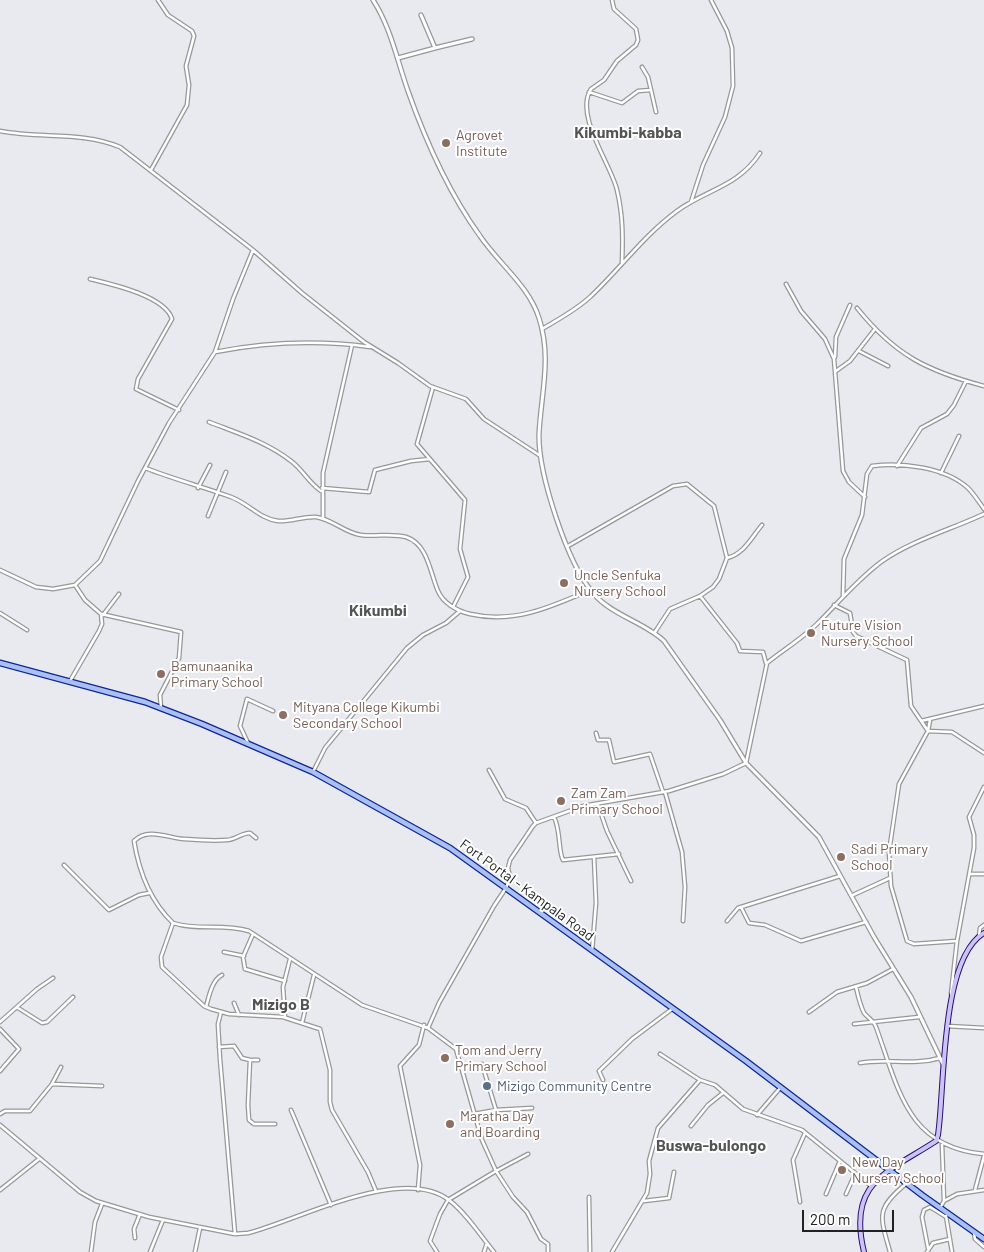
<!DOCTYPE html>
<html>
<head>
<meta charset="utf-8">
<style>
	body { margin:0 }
	#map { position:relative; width:984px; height:1252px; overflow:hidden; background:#e8eaf0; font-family:Barlow,sans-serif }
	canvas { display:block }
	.scale { position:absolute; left:802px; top:1210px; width:92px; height:22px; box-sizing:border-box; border:2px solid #212121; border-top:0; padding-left:6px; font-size:15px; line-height:18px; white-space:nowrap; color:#212121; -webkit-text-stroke:4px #fff; paint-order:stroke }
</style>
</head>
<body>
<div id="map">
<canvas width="984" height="1252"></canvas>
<div class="scale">200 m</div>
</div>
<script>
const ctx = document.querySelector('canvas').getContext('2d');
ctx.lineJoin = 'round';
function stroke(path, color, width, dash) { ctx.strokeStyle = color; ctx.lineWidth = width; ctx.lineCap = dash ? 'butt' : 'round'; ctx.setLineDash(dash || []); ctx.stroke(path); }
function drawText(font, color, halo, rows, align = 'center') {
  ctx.font = font + ' Barlow,sans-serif'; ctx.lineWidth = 4; ctx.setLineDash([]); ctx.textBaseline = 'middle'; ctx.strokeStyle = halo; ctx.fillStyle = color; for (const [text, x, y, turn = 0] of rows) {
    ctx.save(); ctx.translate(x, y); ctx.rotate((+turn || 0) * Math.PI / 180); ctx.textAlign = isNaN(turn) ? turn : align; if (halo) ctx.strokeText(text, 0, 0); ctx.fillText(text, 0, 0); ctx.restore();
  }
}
const minor = new Path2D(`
	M612 0 614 9 636 29 638 40 636 45 617 61 604 80 591 89C574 115 611 164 617 190 623 215 623 238 622 263
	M642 67 648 77 651 90
	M589 92 622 103 638 91 651 90 656 112
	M0 131C41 139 81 131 120 147L253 250 302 293 364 342 398 363 430 386 466 399 484 419 539 455
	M151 170 187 105 189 85 186 66 194 36 192 31 168 15 158 0
	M691 202 703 165 725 117 733 86 732 48 727 31 711 0
	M90 279C111 284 165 296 172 319L138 379 136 389 179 410
	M786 284 801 311 825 339 834 359 843 471 849 482 865 497
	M857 308C895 355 927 371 984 386
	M542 329C559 319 576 310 590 297 620 269 643 236 677 211 707 189 738 187 760 153
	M859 351 888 366
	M215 352C267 342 319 340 370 347
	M835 357 836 337 850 305
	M836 371 850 361 875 329
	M433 387 417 444 465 500 460 549 468 577 453 607
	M209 422C237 433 267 442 291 461 303 470 309 483 321 491
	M897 466 921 428 947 414 954 405 966 381
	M145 468C174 479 203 487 231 497 248 503 260 519 278 521 291 522 303 516 316 517 332 519 345 533 361 535 376 537 391 533 406 537 428 544 430 573 438 591 443 603 457 611 470 614 514 624 551 607 590 590
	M941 473 959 436
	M198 488 210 465
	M322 488 369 492 375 470 411 461 430 459
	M208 516 226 472
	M323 519V473L352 345
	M568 546 673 486 687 484 714 506 727 558 719 579 713 587 700 596 670 609 655 632
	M727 558C744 554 751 538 762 525
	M0 570 36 587 53 589 75 585 100 561 138 481 169 423 215 352 233 299 253 250
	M75 585 85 600 101 614 181 632 179 658 160 695 161 708
	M700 596 737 643 740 651 763 652 766 663
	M843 596 844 559 862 515 867 474 872 466C901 462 945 467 968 488 974 494 979 502 984 509
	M834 605 850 613 853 632 856 636 907 660 911 706 928 731 952 732 984 753
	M0 613 27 630
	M103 615 119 594
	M70 681 99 631 102 624 101 614
	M930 720 928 731 899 784 889 852 891 886 907 941 914 944 957 941
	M921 721 984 706
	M596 733 598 740H609L614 762 650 754 663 792
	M248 743 240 726 247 699 273 711
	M489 770 505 799 526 808 536 823
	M313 772 325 748 407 648 423 635 446 623 460 611
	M665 792 682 852 685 887 683 921
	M598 805 607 831 631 881
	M554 817C561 831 558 851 563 860L619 854
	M256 838 250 833C241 833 235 840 227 840 214 841 197 840 184 839 168 838 148 827 134 841 139 872 150 901 173 923 197 931 224 923 249 931L362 1005 428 1028
	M64 865 109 910 139 895 149 893
	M970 874H984
	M853 895 890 878
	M741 907 749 923 765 925 801 941 866 922
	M727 921 738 908 840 876
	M173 923 161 957 162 967 204 1006 211 1009 229 1014 283 1017 320 1029 330 1070V1102L332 1110 368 1172 376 1191
	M253 934 243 957 245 969 285 981
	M979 936 980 928 984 925
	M592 951 596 903 594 857
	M224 952 244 956
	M856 987C858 996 860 1005 864 1013 868 1018 874 1021 876 1027 899 1090 907 1147 984 1154
	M951 994 957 941 974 848V835L969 817 984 787
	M234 1003 239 1015
	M206 1007C209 996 212 980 222 975
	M18 1008 42 1023 47 1022 73 997
	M221 1012 218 1024 220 1059 235 1234
	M809 1012 837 992 867 983 893 969
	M285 1017 283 987 290 959
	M0 1022 37 989 53 978
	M302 1023 314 975
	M854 1024 919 1017
	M947 1026 984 1028
	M0 1029 19 1049 0 1071
	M219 1047 234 1046 242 1058 250 1060
	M660 1054 700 1080
	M258 1060H250L248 1105 249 1120 254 1124H275
	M860 1063C887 1058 913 1066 940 1058
	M482 1064 496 1110
	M603 1080 599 1071 632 1039 672 1009
	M52 1084 102 1086
	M291 1110 331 1205
	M0 1114 5 1111H30L52 1084 61 1067
	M474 1114 496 1110 532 1108
	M757 1115 781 1087
	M0 1125 80 1192 96 1201 149 1217 235 1234 248 1233C299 1220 402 1164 449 1200 467 1214 480 1235 494 1252
	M691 1126 708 1105 723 1093
	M528 1154 496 1171 513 1197 527 1212 541 1239 548 1244V1252
	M0 1190 39 1159
	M418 1190 420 1165 400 1066 419 1045 424 1025
	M975 1190 984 1156
	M826 1194 840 1161
	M846 1194 855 1174
	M589 1197 590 1252
	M644 1201 669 1198 674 1172
	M944 1201 957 1194 984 1190
	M800 1202 793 1160 805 1133
	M940 1208 944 1201 942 1144
	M946 1216 952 1252
	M974 1233 975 1239 984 1247
	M135 1238 134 1229 140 1214
	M928 1248 922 1217 924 1210 930 1207 946 1217
	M91 1252 95 1222 102 1204
	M150 1252 163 1220
	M195 1252 200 1228
	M437 1252 430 1241 440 1214 448 1200 496 1171 482 1140 456 1049 428 1028 439 1003 494 906 506 888 510 878 508 868 510 860 533 826 536 823 583 806 669 791 723 774 746 763 767 663C783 650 803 638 818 623 838 603 857 580 881 562 912 540 950 530 984 514
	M484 1252 487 1243
	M612 1252 647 1193 650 1174 649 1161 658 1128 700 1080 715 1085 743 1109 802 1130 871 1186
	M890 1252C880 1216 875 1209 907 1183
	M927 1252 933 1243 950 1239`);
const tertiary = new Path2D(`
	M373 0C391 28 397 60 408 91 426 142 449 193 480 236 499 264 529 286 539 318 552 358 541 394 539 434 538 473 567 563 593 593 611 615 646 623 664 641L720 720 746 763 819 837 874 937 911 997 943 1064
	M435 48 472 39
	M398 58 435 48 421 15`);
const secondary = new Path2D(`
	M864 1252C847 1182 887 1173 936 1141L938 1135C945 1088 940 959 984 933`);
const primary = new Path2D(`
	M0 663 145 702 202 724 313 772 450 848 746 1061 922 1195 984 1239`);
const markers = [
	[446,143,5,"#8d6e63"],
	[564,583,5,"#8d6e63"],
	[811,633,5,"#8d6e63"],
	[161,674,5,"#8d6e63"],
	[283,715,5,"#8d6e63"],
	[561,801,5,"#8d6e63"],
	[841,857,5,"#8d6e63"],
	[445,1058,5,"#8d6e63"],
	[487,1086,5,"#5c6f8a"],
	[450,1124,5,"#8d6e63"],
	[842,1170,5,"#8d6e63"]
];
const educationNames = [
	["Agrovet",456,135],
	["Institute",456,151],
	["Uncle Senfuka",574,575],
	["Nursery School",574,591],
	["Future Vision",821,625],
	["Nursery School",821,641],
	["Bamunaanika",171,666],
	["Primary School",171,682],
	["Mityana College Kikumbi",293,707],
	["Secondary School",293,723],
	["Zam Zam",571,793],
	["Primary School",571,809],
	["Sadi Primary",851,849],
	["School",851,865],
	["Tom and Jerry",455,1050],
	["Primary School",455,1066],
	["Maratha Day",460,1116],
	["and Boarding",460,1132],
	["New Day",852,1162],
	["Nursery School",852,1178]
];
const streetNames = [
	["Fort Portal - Kampala Road",527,890,36]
];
const serviceNames = [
	["Mizigo Community Centre",497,1086]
];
const quarterNames = [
	["Kikumbi-kabba",628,133],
	["Kikumbi",378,611],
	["Mizigo B",281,1005],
	["Buswa-bulongo",711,1146]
];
stroke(minor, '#989898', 5);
stroke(tertiary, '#989898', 5.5);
stroke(secondary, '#271070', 6);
stroke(primary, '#0f278f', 7);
stroke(minor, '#fff', 2.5);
stroke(tertiary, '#fff', 3);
stroke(secondary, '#ccc2f4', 4);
stroke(primary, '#aac0f4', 4.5);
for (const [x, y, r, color] of markers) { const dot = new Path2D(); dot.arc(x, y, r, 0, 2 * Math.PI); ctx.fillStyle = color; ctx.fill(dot); stroke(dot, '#fff', 2); }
drawText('14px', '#785e54', '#fff', educationNames, 'left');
drawText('14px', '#212121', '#fff', streetNames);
drawText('14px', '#4e5e75', '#fff', serviceNames, 'left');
drawText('bold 16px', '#545454', '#fff', quarterNames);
</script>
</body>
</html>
